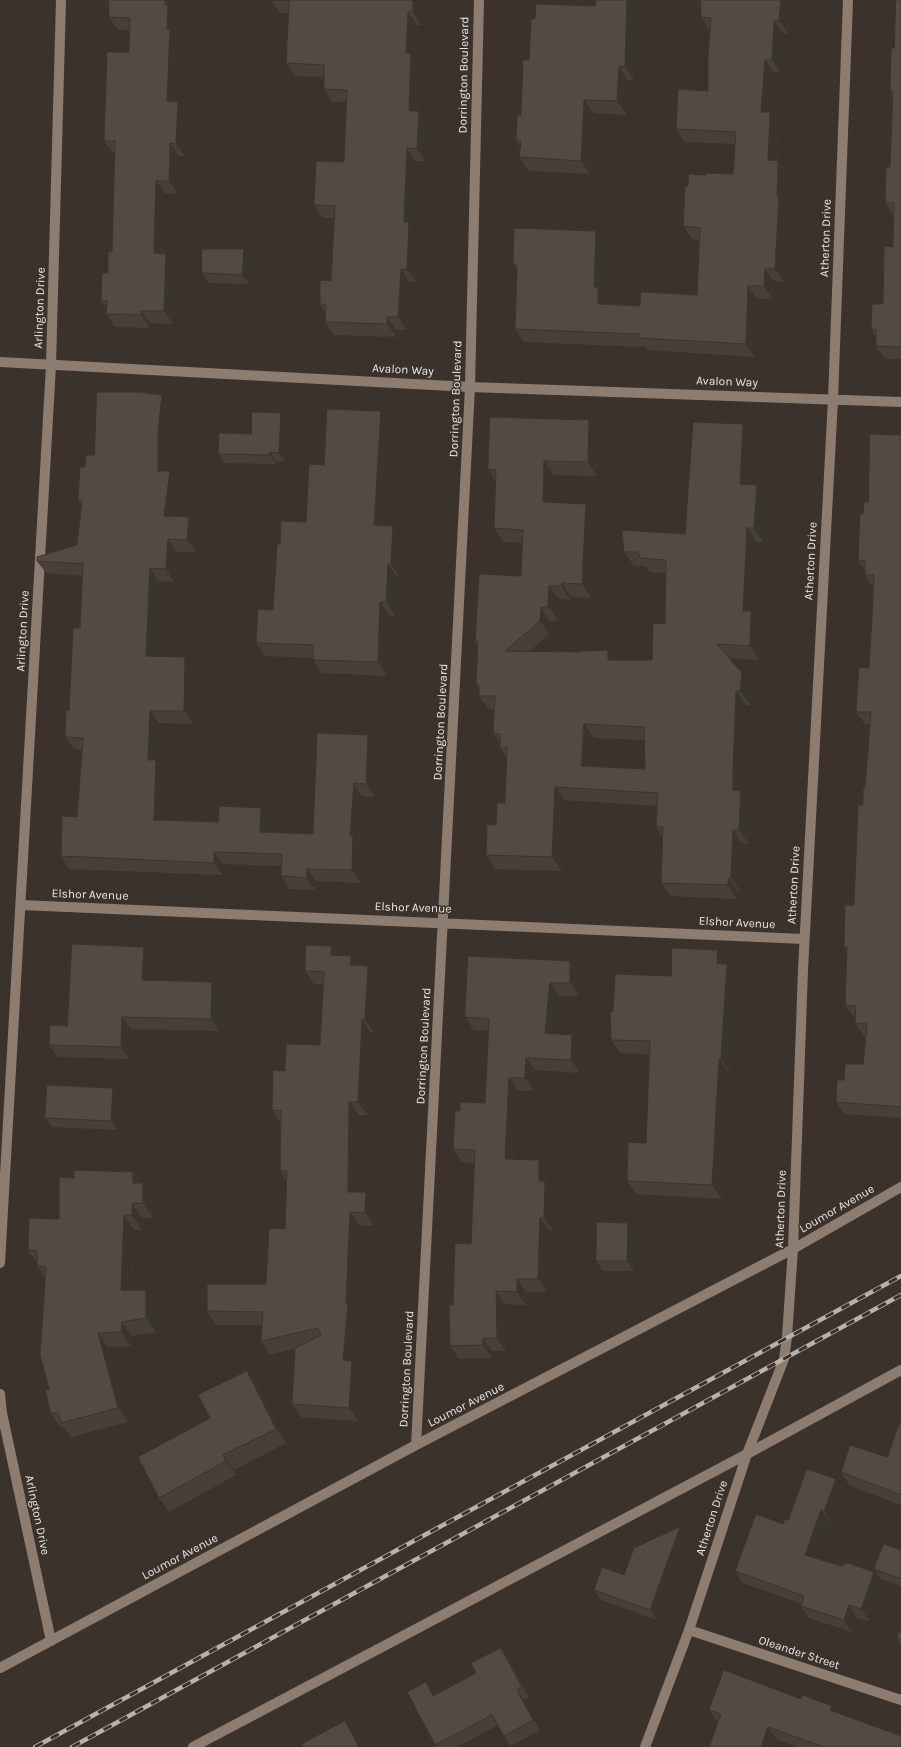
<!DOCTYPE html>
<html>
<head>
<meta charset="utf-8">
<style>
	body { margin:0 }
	canvas { display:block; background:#3b322c }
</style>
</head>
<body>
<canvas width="901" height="1747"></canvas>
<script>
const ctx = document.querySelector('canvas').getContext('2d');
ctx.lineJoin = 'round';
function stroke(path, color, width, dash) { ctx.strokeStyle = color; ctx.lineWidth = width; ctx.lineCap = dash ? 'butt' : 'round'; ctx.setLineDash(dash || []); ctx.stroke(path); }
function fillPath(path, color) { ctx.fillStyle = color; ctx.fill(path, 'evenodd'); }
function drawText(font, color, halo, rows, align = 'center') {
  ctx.font = font + ' Karla,sans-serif'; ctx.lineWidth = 3; ctx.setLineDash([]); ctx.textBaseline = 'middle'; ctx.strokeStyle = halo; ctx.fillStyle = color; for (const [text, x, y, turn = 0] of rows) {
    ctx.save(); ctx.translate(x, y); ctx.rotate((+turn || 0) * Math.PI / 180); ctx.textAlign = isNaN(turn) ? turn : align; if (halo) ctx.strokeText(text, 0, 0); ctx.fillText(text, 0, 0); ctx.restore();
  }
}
const minor = new Path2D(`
	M0 362 470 387 901 402
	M21 905 804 939
	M0 1263 51 365 61 0
	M0 1394 2 1413 51 1641
	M416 1445 470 387 479 0
	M689 1630 901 1700
	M0 1668 416 1445 793 1249 901 1187
	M193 1747 747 1454 901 1370
	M645 1747 689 1630 747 1454 784 1359 787 1337 793 1249 803 970 833 399 848 0`);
const rail = new Path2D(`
	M35 1747 901 1276
	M72 1747 901 1295`);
const wall = new Path2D(`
	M109 0H175L174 13 177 18 176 39 179 43 176 101 187 114 185 156H179L178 194 165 193 163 254 175 266 173 324 150 323V328L115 327 106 314 107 308 101 301 112 252 115 153H113L104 141 129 52V30H118L109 17Z
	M271 0H422L421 25H417L415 60 420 66 418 111H419L428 124 426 161H415L413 228 418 235 416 282H409L407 330H396V337L334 335 325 322 326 313 320 304 331 281 334 218H323L314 205 344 160 347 102H332L324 89V77L295 76 286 63 288 13H280Z
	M791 0 788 34 783 33 781 73 774 72 771 113 779 125 778 161 787 174 786 205 788 209 784 282 774 281 773 299H757L755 357 648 350 645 347 524 342 515 329 517 270 513 264 596 231 605 244 603 294 607 300V304L640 306 697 295 700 240 692 239 683 226 688 186 706 175 733 174 736 144 685 142 676 129 708 91 710 30 701 17Z
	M901 0V359H885L876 346V337L871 329 883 304 893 247 894 216 885 203 890 167 892 95 890 90 894 48Z
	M637 8 634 80H628L627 115 594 113 590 174 529 171 519 157 520 147 516 140 521 115 535 19Z
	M251 259 249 284 209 283 202 273Z
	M170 407 167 445V471L178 483 174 517H189L197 530 196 552H177L174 582 158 581 155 656 194 670 193 724 159 723 157 761 165 772 163 820 218 822 261 808 270 820 269 832 313 834 377 748 375 797 362 796 359 845 362 849 360 883 316 881 315 890 289 889 281 876V866L223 864V875L69 869 61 856 77 817 82 750 74 749 65 737 80 628 82 576 46 573 37 561 77 545 81 504 78 500 85 467 94 455Z
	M589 420 599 434 597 476 554 475 553 503 595 518 591 598 571 597V600L559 599 558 620 550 622 549 634 530 651 615 660H652L665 624 666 573 650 572 645 566H634L624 552 685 534 743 424 752 438 750 485 766 499 763 542H757L753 614 761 625 759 660 729 658 751 687 750 705H746L743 785V793L751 805 749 844 742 843 741 892 738 891 737 899 671 896 661 883 663 837 656 827 657 806 564 800 562 871 495 869 486 855 505 803 507 758 500 748V743L493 733 494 710 489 709 479 696V689L476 685 478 646 475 642 521 576 522 543 504 542 494 528 496 481 488 469ZM594 738 644 740 645 769 592 766Z
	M287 422 285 461H276V464L225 463 218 454 251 434Z
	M390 424 384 526H393L402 540 400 577H397L395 616 390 615 387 676 322 673 313 660V658L265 656 256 643 273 610 280 544 306 522 324 465Z
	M901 435V1118L845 1114 836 1102 844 1080 863 1064 866 1036H864L855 1023V1018L854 1017 845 1005 847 952 844 947 854 905 863 805 865 787 870 724H865L856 712 869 668 873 587 865 575V571L858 560 863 514 868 502Z
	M338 956 357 965 368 966 377 979 374 1033H371L368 1115H359L357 1192 375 1206 374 1226 359 1225 355 1314 358 1317 353 1363 361 1374 358 1421 301 1417 292 1404 295 1348 270 1355 261 1341 262 1325H216L207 1311 266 1284 285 1229 287 1182 280 1171V1123L272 1110 285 1071 320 1045 324 984H314L305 971Z
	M468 956 579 974V996H559L555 1034 572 1035 581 1047 580 1073 535 1070 534 1091H518L515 1159 548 1173V1185L554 1193 553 1231 549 1230 547 1292H526V1305L505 1304 506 1351H492V1358L459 1359 450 1346 453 1305 471 1244 474 1163 462 1162 453 1149 460 1111 485 1103 488 1031 474 1030 465 1017Z
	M152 959 151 980 220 994 219 1031 131 1029 130 1059 58 1057 49 1045 67 1026Z
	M728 963V965L736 978 730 1072H728L722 1199 636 1194 627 1181 646 1143 650 1054 620 1053 611 1040 613 1012 671 976Z
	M113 1088 120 1098 118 1130 52 1127 45 1118Z
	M133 1172 141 1183H143L153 1197V1218H142V1230H134L132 1290H146L156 1305V1332L132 1336 131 1346 108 1347 128 1422 71 1437 64 1427 61 1428 51 1414 49 1389 45 1278 37 1266V1263L28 1250 59 1219 74 1178Z
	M635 1233 634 1271H603L596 1261Z
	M247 1371 257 1385 286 1443 234 1470 236 1475 169 1512 159 1498 210 1418Z
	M901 1419V1505L850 1486 841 1472 887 1457Z
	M844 1491 832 1523 830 1522 817 1558 841 1566 874 1572 882 1584 870 1621 857 1618 852 1632 809 1618 801 1606 802 1604 743 1583 735 1571 788 1520Z
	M680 1527 686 1536 657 1620 601 1600 594 1590 624 1575Z
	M901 1550V1586L881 1579 874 1569Z
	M901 1627V1645L897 1639Z
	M501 1648 508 1658 529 1697 524 1700 540 1730 511 1746 504 1736 498 1725 457 1747H436L435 1745 433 1692 435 1695 476 1673Z
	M801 1699 832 1706 837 1713 901 1747H798L777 1740 774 1747H709L718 1722 709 1710Z`);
const shadedWall = new Path2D(`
	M165 0H175L174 13 177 18 176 39 179 43 176 114 167 101V30L165 5Z
	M413 0H422L421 25 413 12Z
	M627 0H631L637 8 634 80 625 67Z
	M781 0H791L788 34 779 21Z
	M408 12 417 25 415 60 420 66 418 123 409 111 406 53Z
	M774 21 783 33 781 73 772 60Z
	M765 60 774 72 771 113 779 125 777 173 768 160 761 112Z
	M619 67 628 80 627 115 617 101Z
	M584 100 594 113 590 174 581 161Z
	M178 102 187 114 185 156 176 144Z
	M419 111 428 124 426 161 417 149Z
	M170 143 179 156 178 194 169 181Z
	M407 148 415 161 413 228 418 235 416 282 407 270 404 222Z
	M778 161 787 174 786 205 788 209 784 282 775 269 777 195Z
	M156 181 165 193 163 266 154 253Z
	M596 231 605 244 603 294 607 300V317L598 304 594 287Z
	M244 249 251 259 249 284 242 275Z
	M166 254 175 266 173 324 164 311Z
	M401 269 409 282 407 330 398 317Z
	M765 269 774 281 773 299 764 286Z
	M748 286 757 299 755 357 746 344Z
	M141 311 150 323V328L141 315Z
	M387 317 396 330V337L387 324Z
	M162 395 170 407 167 445V483L158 471V432Z
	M381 411 390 424 384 539 374 525Z
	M281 413 287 422 285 461 279 453Z
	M589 420 599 434 597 476 588 462Z
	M743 424 752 438 749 498 740 484Z
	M270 452 276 461V464L270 455Z
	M544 461 554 475 553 516 543 502Z
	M170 471 178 483 172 529 164 516Z
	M757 485 766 499 763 542 754 528Z
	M586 504 595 518 591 598 582 584Z
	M189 517 197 530 196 552 187 540Z
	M393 526 402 540 400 577 391 564Z
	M747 528 757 542 753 614 761 625 759 660 750 646 743 611Z
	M168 539 177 552 174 582 166 569Z
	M388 564 397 577 395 616 386 602Z
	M150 568 158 581 155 668 146 656Z
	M562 583 571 597V600L561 586Z
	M549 586 559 599 558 620 548 606Z
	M380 602 390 615 387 676 378 662Z
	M541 608 550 622 549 634 540 621Z
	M608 650 618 664 608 660Z
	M185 657 194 670 193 724 184 711Z
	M742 673 751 687 750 705 740 691Z
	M736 691 746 705 743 793 751 805 749 844 739 830 733 790V771Z
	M150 711 159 723 157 761 165 772 163 832 154 820 148 760Z
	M584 724 594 738 592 779 582 766Z
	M368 735 377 748 375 797 366 784Z
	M354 783 362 796 359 845 362 849 360 883 352 870 350 836Z
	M555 787 564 800 562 871 552 857Z
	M261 808 270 820 269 844 260 832Z
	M733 830 742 843 741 892 731 878Z
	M214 852 223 864V875L214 863Z
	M307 869 316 881 315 890 307 878Z
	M728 878 738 891 737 899 728 885Z
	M332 946 341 959 331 955Z
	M144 947 152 959 150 992 142 980Z
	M718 950 728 963V965L736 978 730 1072 721 1059 717 964Z
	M351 956 360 969 350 965Z
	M570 961 579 974V996L570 983Z
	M368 966 377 979 374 1033 365 1020Z
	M212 982 220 994 219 1031 211 1019Z
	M550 983 559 996 554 1046 545 1033Z
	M122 1017 131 1029 130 1059 121 1047Z
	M362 1020 371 1033 368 1115 358 1102Z
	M572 1035 581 1047 580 1073 571 1060Z
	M526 1058 535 1070 534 1091 525 1078Z
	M719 1059 728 1072 722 1199 712 1185Z
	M509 1078 518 1091 514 1171 505 1159Z
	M113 1088 120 1098 118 1130 111 1121Z
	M349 1102 359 1115 357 1205 348 1192Z
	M539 1160 548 1173V1185L554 1193 553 1231 544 1218 539 1181Z
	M133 1172 143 1186V1183L153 1197V1218L143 1203 133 1183Z
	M366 1192 375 1206 374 1226 365 1213Z
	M132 1204 142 1218V1230L132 1215Z
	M350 1212 359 1225 355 1314 358 1317 353 1363 361 1374 358 1421 349 1408 343 1360Z
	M124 1215 134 1230 131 1305 121 1290Z
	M540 1218 549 1230 547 1292 538 1279Z
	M628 1223 635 1233 634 1271 627 1261Z
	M517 1279 526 1292V1305L517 1292Z
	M146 1290 156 1305V1332L146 1318Z
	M496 1291 505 1304 506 1351 497 1338Z
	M122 1322 132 1336 131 1346 121 1332Z
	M98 1333 108 1347 128 1422 118 1408Z
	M483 1338 492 1351V1358L483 1345Z
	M247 1371 257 1385 286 1443 276 1429Z
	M223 1455 234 1470 236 1475 226 1461Z
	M836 1479 844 1491 832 1523 824 1511Z
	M821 1510 830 1522 814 1567 805 1555Z
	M680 1527 686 1536 657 1620 650 1610Z
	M874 1572 882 1584 870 1621 861 1609Z
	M849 1605 857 1618 852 1632 844 1620Z
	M501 1648 508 1658 529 1697 522 1687Z
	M426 1682 433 1692 440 1706 433 1696Z
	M517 1690 524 1700 540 1730 533 1720Z
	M832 1706 840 1718 830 1710Z
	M345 1721 353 1733 361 1747H359Z
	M768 1727 777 1740 774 1747H761Z`);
const building = new Path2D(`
	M109 0H165V5H168L167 30H170L167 101 178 102 176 144 170 143 169 181H156L154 253 166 254 164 311H141V315L106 314 107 301H101L102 273H108V252H112L115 141H104L107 52H129L130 18 109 17Z
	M271 0H413V12H408L406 53H411L409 111H419L417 149 407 148 404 222H409L407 270 401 269 398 317H387V324L325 322 326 305 320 304V280L331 281 335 206 314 205 316 161 343 162 344 160 347 90 324 89V65L286 63 289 1Z
	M596 0H627L625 67H619L617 101 584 100 581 161 519 157 521 141 516 140 517 115H521L523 60H529L531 19H535L536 4 595 6Z
	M701 0H781L779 21H774L772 60H765L761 112H770L768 160 778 161 777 195 779 196 775 269H765L764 286H748L746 344 639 338V334L515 329 517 264H513L514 228 596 231 594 287H598V304L640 306 641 292 697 295 700 228 683 226 685 186H688L689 174 706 175V173L733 174 736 132 676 129 678 89 708 91V57L711 18 701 17Z
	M896 0H901V347L876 346V330L871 329 872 304H883L884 246 893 247 894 203H885L886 167H890L893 91 890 90 891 48H894Z
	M202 249H244L242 275 202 273Z
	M97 392H138L162 395 158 432V471H170L164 516 189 517 187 540 168 539 166 569 150 568 146 656 185 657 184 711H150L148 760H156L154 820 218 822 219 806 261 808 260 832 313 834 317 733 368 735 366 784 354 783 350 836H353L352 870 307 869V878L281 876 282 854 214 852V863L61 856 62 816 77 817 83 738 65 737 66 710 69 711 73 628H80L83 564 37 561V557L77 545 82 500H78L80 467H85L86 455H94Z
	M327 409 381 411 374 525 393 526 391 564H388L386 602H380L378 662 313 660V645L256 643 258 609 273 610 277 544H280L281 521 306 522 309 464 324 465Z
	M252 412 281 413 279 453 270 452V455L218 454 219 433 251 434Z
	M490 417 589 420 588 462 544 461 543 502 586 504 582 584 562 583 561 586H549L548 606 541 608 540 621 505 651 581 652V651L608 650V660H652L653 623 665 624 666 560 640 558 638 552H624L622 530 685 534 693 422 743 424 740 484 757 485 754 528H747L743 611H751L750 646 717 644 742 673 740 691H736L733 771V790L741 791 739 830H733L731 878H728V885L661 883 663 827H656L658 793 555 787 552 857 486 855 487 824 496 825 497 803H505L507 748H500V734L493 733 495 696H479V685H476L478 641 475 642 479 574 521 576 523 530 494 528 496 470 488 469ZM584 724 644 727 645 769 582 766Z
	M870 434 901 435V1107L836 1102 837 1080H844L845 1064H863L867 1024 855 1023 856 1006 845 1005 847 947H844L845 905H854L858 805H863V787H865L871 712H856L859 667 869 668 872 619 874 575H865V561L858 560 860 514H863L864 502H868Z
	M72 944 144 947 142 980 212 982 211 1019 122 1017 121 1047 49 1045 50 1025 67 1026Z
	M306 945 332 946 331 955 351 956 350 965 368 966 365 1020H362L358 1102H349L348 1192H366L365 1213 350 1212 346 1304H348L343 1360 352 1361 349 1408 292 1404 295 1348 321 1335 318 1328 261 1341 263 1312 207 1311V1284H266L269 1228 285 1229 287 1171H280L281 1111 272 1110 273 1070 285 1071 286 1044 320 1045 324 972 305 971Z
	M672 948 718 950 717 964H727L721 1059H719L712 1185 627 1181 628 1142 646 1143 650 1041 611 1040 610 1012H613L615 974 671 976Z
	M468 956 570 961V983H550L545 1033 572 1035 571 1060 526 1058 525 1078H509L505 1159 539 1160V1181H545L544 1218H540L538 1279H517V1292L496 1291 497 1338H483V1345L450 1346 449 1305H453L455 1243 471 1244 475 1150 453 1149 455 1111H460V1102L485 1103 489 1019 465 1017Z
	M47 1085 113 1088 111 1121 45 1118Z
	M74 1170 133 1172V1183H143V1203L132 1204V1215H124L121 1290H146V1318L122 1322 121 1332 98 1333 118 1408 61 1423 58 1412 51 1414 45 1390 49 1389 40 1355 46 1267 37 1266V1251L28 1250 29 1218 59 1219V1177L74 1178Z
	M597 1222 628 1223 627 1261H596Z
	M247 1371 276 1429 223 1455 226 1461 159 1498 138 1457 210 1418 198 1395Z
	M901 1419V1495L841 1472 850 1445 887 1457Z
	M807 1469 836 1479 824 1511 821 1510 805 1555 841 1566 848 1563 874 1572 861 1609 849 1605 844 1620 801 1606 804 1596 735 1571 756 1514 783 1524 785 1519 788 1520Z
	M680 1527 650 1610 594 1590 602 1567 624 1575 634 1548Z
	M884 1544 901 1550V1579L874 1569Z
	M901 1627V1640L897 1639Z
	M501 1648 522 1687 517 1690 533 1720 504 1736 492 1715 435 1745 407 1692 426 1682 433 1696 476 1673 471 1663Z
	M724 1670 801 1699 802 1695 832 1706 830 1710 901 1736V1747H824L768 1727 761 1747H709L721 1714 709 1710Z
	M345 1721 359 1747H303L302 1744Z`);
const streetNames = [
	["Dorrington Boulevard",464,75,-89],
	["Atherton Drive",826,238,-88],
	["Arlington Drive",40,308,-88],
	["Avalon Way",403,370,3],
	["Avalon Way",727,382,2],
	["Dorrington Boulevard",456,399,-88],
	["Atherton Drive",811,561,-87],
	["Arlington Drive",23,631,-87],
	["Dorrington Boulevard",441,722,-87],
	["Atherton Drive",794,885,-87],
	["Elshor Avenue",90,895,2],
	["Elshor Avenue",413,908,2],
	["Elshor Avenue",737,923,3],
	["Dorrington Boulevard",424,1046,-87],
	["Atherton Drive",781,1209,-88],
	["Loumor Avenue",837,1209,-30],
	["Dorrington Boulevard",407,1369,-87],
	["Loumor Avenue",466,1405,-27],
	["Arlington Drive",37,1515,78],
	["Atherton Drive",712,1518,-72],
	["Loumor Avenue",180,1557,-28],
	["Oleander Street",799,1653,18]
];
stroke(minor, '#8d7c70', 10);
stroke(rail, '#b8b1ac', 4.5);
stroke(rail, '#3b322c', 3, [9]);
fillPath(wall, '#47403a');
fillPath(shadedWall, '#3a342f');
fillPath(building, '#534a43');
stroke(building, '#3a342f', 1);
drawText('12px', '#ebe5e1', '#3b322c', streetNames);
</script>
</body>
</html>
